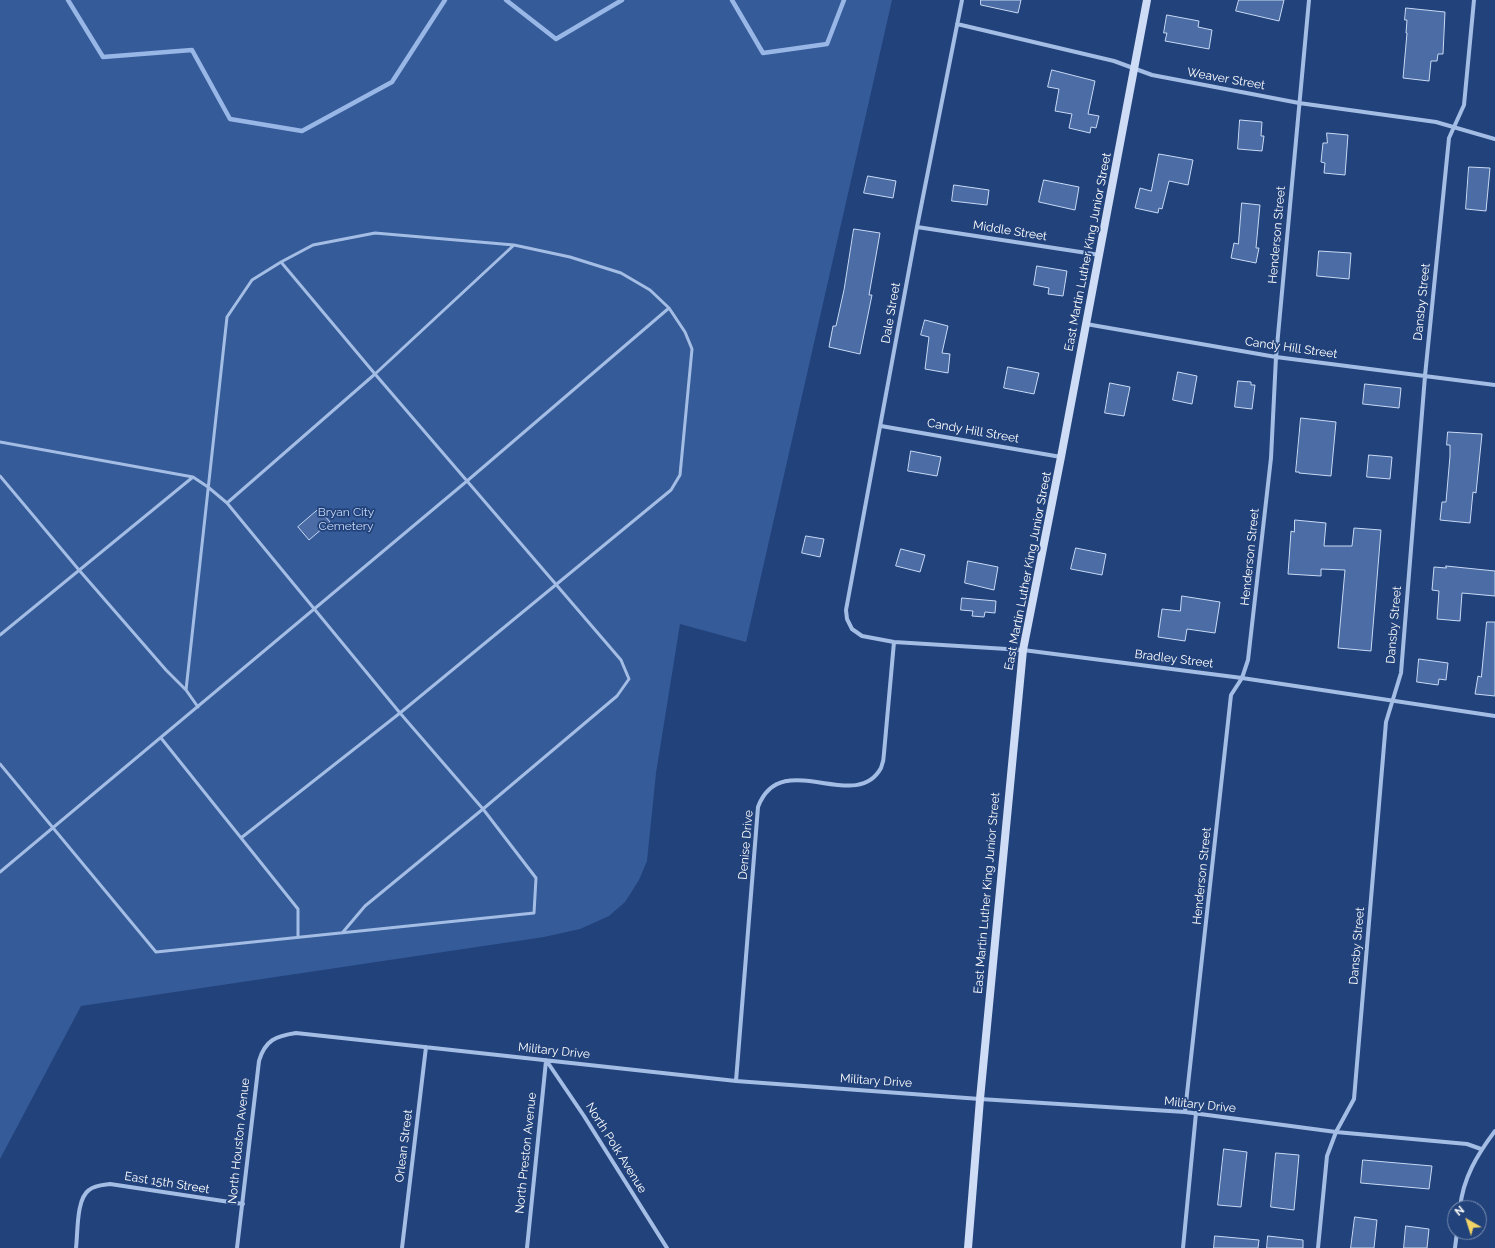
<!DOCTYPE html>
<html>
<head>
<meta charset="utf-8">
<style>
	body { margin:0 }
	#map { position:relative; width:1495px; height:1248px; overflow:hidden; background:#22427b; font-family:Raleway,sans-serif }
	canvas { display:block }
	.north { position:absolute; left:1447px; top:1200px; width:40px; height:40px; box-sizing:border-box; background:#22427b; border:1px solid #7a8eb0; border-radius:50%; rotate:321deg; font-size:11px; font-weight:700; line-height:16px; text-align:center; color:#fff }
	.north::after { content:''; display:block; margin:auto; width:14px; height:18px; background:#f1d367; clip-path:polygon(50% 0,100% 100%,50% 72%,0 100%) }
</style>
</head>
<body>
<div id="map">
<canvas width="1495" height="1248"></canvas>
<div class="north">N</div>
</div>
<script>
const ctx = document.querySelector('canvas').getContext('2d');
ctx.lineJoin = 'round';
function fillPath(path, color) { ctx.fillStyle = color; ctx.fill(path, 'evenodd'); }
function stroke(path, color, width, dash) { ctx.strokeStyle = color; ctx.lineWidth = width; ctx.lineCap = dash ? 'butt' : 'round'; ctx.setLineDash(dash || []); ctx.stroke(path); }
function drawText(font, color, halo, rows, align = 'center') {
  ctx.font = font + ' Raleway,sans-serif'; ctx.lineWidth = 3.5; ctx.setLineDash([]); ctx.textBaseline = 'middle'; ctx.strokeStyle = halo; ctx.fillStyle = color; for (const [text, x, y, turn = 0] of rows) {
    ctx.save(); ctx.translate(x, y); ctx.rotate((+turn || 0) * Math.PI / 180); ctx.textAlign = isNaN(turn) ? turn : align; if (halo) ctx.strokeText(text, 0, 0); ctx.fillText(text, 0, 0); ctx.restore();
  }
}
const green = new Path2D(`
	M0 0H892L746 642 680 624 656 773 647 861 639 880 625 902 609 916 580 929 544 937 81 1006 0 1159Z`);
const stream = new Path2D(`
	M68 0 103 57 192 50 230 119 302 131 392 82 445 0
	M506 0 556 39 622 0
	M732 0 763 53 827 44 844 0`);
const building = new Path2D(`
	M981 0H1021L1018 13 981 5Z
	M1239 0H1284L1279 21 1236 11Z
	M1406 8 1445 12 1443 54H1438L1437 61H1431L1429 81 1403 78 1407 33H1406L1407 20H1405Z
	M1167 15 1199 21 1198 27 1212 30 1209 49 1165 41 1167 33H1164Z
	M1052 70 1095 81 1088 114 1099 116 1096 128 1091 127 1090 133 1069 128 1072 114 1055 111 1059 89 1048 87Z
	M1240 120 1262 122 1261 136H1264L1262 151 1238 149Z
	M1327 133 1348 135 1345 175 1324 173 1325 163 1321 162 1323 143H1327Z
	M1159 154 1193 160 1188 185 1169 181 1162 209 1159 208 1158 213 1135 208 1140 188 1151 191Z
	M1469 167 1490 168 1486 211 1466 209Z
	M868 176 896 181 893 198 864 193Z
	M1044 180 1079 187 1075 210 1039 202Z
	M954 185 989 190 987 205 952 201Z
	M1242 203 1260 205 1256 248H1259L1256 263 1231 258 1234 243 1238 244Z
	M854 229 880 233 869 295H872L860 354 829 347 833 326H836L844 290Z
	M1319 251 1351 253 1349 279 1317 276Z
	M1037 266 1067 271 1063 296 1048 294 1049 288 1034 285Z
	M925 320 948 326 942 353 950 354 948 373 925 369 929 337 921 335Z
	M1008 367 1039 373 1034 394 1004 388Z
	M1178 372 1197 376 1192 404 1173 400Z
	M1238 381 1251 382V385H1255L1252 409 1235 407Z
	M1110 383 1130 387 1124 416 1105 413Z
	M1365 384 1401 388 1399 408 1363 404Z
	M1301 418 1336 422 1331 476 1299 473V472H1296Z
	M1448 432 1482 434 1476 493 1473 492 1470 523 1440 520 1442 502H1446L1450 456V445H1447Z
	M911 451 941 457 937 476 908 471Z
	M1369 455 1392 457 1390 479 1367 477Z
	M319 509 330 522 309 540 298 527Z
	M1295 520 1326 523 1324 546H1352L1354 528 1381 530 1371 651 1338 648 1345 570 1321 569V576L1288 574 1291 531 1294 532Z
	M806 536 824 539 820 557 802 553Z
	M1076 548 1106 554 1102 575 1071 569Z
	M901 549 925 555 920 572 896 566Z
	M968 561 998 567 994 590 965 583Z
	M1446 566 1495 571V596L1462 593 1460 621 1437 619 1439 591 1432 590 1434 567 1446 568Z
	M1182 596 1220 602 1215 633 1187 629 1185 641 1158 637 1162 609 1180 611Z
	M962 598 996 601 995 613 985 612 984 617 972 616 973 611 961 610Z
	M1487 622H1495V696L1475 694 1478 676 1481 677Z
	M1419 659 1448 663 1446 680 1439 679 1438 685 1417 682Z
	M1224 1149 1247 1152 1241 1207 1218 1205Z
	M1276 1153 1299 1155 1294 1210 1271 1207Z
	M1363 1160 1432 1166 1429 1189 1361 1183Z
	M1355 1217 1377 1220 1374 1248H1351Z
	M1406 1226 1429 1229 1427 1248H1404Z
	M1215 1236 1259 1240 1258 1248H1214Z
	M1268 1236 1303 1240V1248H1267Z`);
const lane = new Path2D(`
	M281 262 375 374 621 660 629 679 617 696 483 809 365 906 343 932
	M0 442 193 477 208 487 227 503 400 713 483 809 536 878 534 913 156 952 0 764
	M0 476 79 570 166 670 186 690 198 707
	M227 503 375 374 514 245
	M0 635 193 477
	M186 690 227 317 252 280 281 262 313 245 375 233 514 245 570 257 621 273 650 290 669 308 685 332 692 349 680 475 671 490 400 713 241 838
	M161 738 298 909V937
	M0 872 467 481 669 308`);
const street = new Path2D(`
	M962 0 917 227 846 610 847 619 852 629 862 636 894 642 1023 650 1242 678 1495 716
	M957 24 1114 61 1152 75 1299 103 1436 122 1495 139
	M917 227 1100 255
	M1086 324 1276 357 1495 385
	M881 426 1061 457
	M546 1060 584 1116 667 1248
	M736 1081 758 807C781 746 855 815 881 768 883 763 884 757 884 753L894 642
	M1185 1112 1231 695 1242 678 1248 660 1271 458 1276 357 1309 0
	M1460 1208C1463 1178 1477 1155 1495 1131
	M76 1248C78 1233 76 1199 89 1190 95 1185 103 1185 110 1184L243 1204
	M237 1248 259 1061C265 1040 276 1036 296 1033L736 1081 980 1099 1185 1112 1336 1132 1467 1144 1481 1149
	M402 1248 426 1047
	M527 1248 546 1061
	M1183 1248 1196 1113
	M1318 1248 1327 1156 1336 1132 1354 1099 1386 722 1401 673 1425 376 1449 138 1464 105 1474 0
	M1455 1248 1457 1232`);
const secondary = new Path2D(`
	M968 1248 980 1099 1023 650 1061 457 1147 0`);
const streetNames = [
	["Weaver Street",1226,79,10],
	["Middle Street",1010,231,9],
	["Henderson Street",1277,235,-85],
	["East Martin Luther King Junior Street",1088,252,-79],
	["Dansby Street",1422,302,-84],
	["Dale Street",891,313,-80],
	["Candy Hill Street",1291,348,8],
	["Candy Hill Street",973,431,10],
	["Henderson Street",1250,557,-84],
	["East Martin Luther King Junior Street",1028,571,-79],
	["Dansby Street",1394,625,-85],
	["Bradley Street",1174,659,7],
	["Denise Drive",746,845,-85],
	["Henderson Street",1202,876,-84],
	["East Martin Luther King Junior Street",987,893,-85],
	["Dansby Street",1357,946,-85],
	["Military Drive",554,1051,6],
	["Military Drive",876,1081,4],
	["Military Drive",1200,1105,6],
	["North Houston Avenue",239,1141,-84],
	["Orlean Street",404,1146,-83],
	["North Polk Avenue",616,1148,58],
	["North Preston Avenue",526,1153,-84],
	["East 15th Street",167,1183,9]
];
const parkNames = [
	["Bryan City",346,512],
	["Cemetery",346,526]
];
fillPath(green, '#355b99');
stroke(stream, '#98b7e7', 4.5);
fillPath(building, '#4b6ca4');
stroke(building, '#c8d9f4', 1);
stroke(lane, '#a4bde5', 3);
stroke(street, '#a4bde5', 4);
stroke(secondary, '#cedcf5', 8);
drawText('12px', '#fff', '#22427b', streetNames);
drawText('12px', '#c8d9f4', '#22427b', parkNames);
</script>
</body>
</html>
